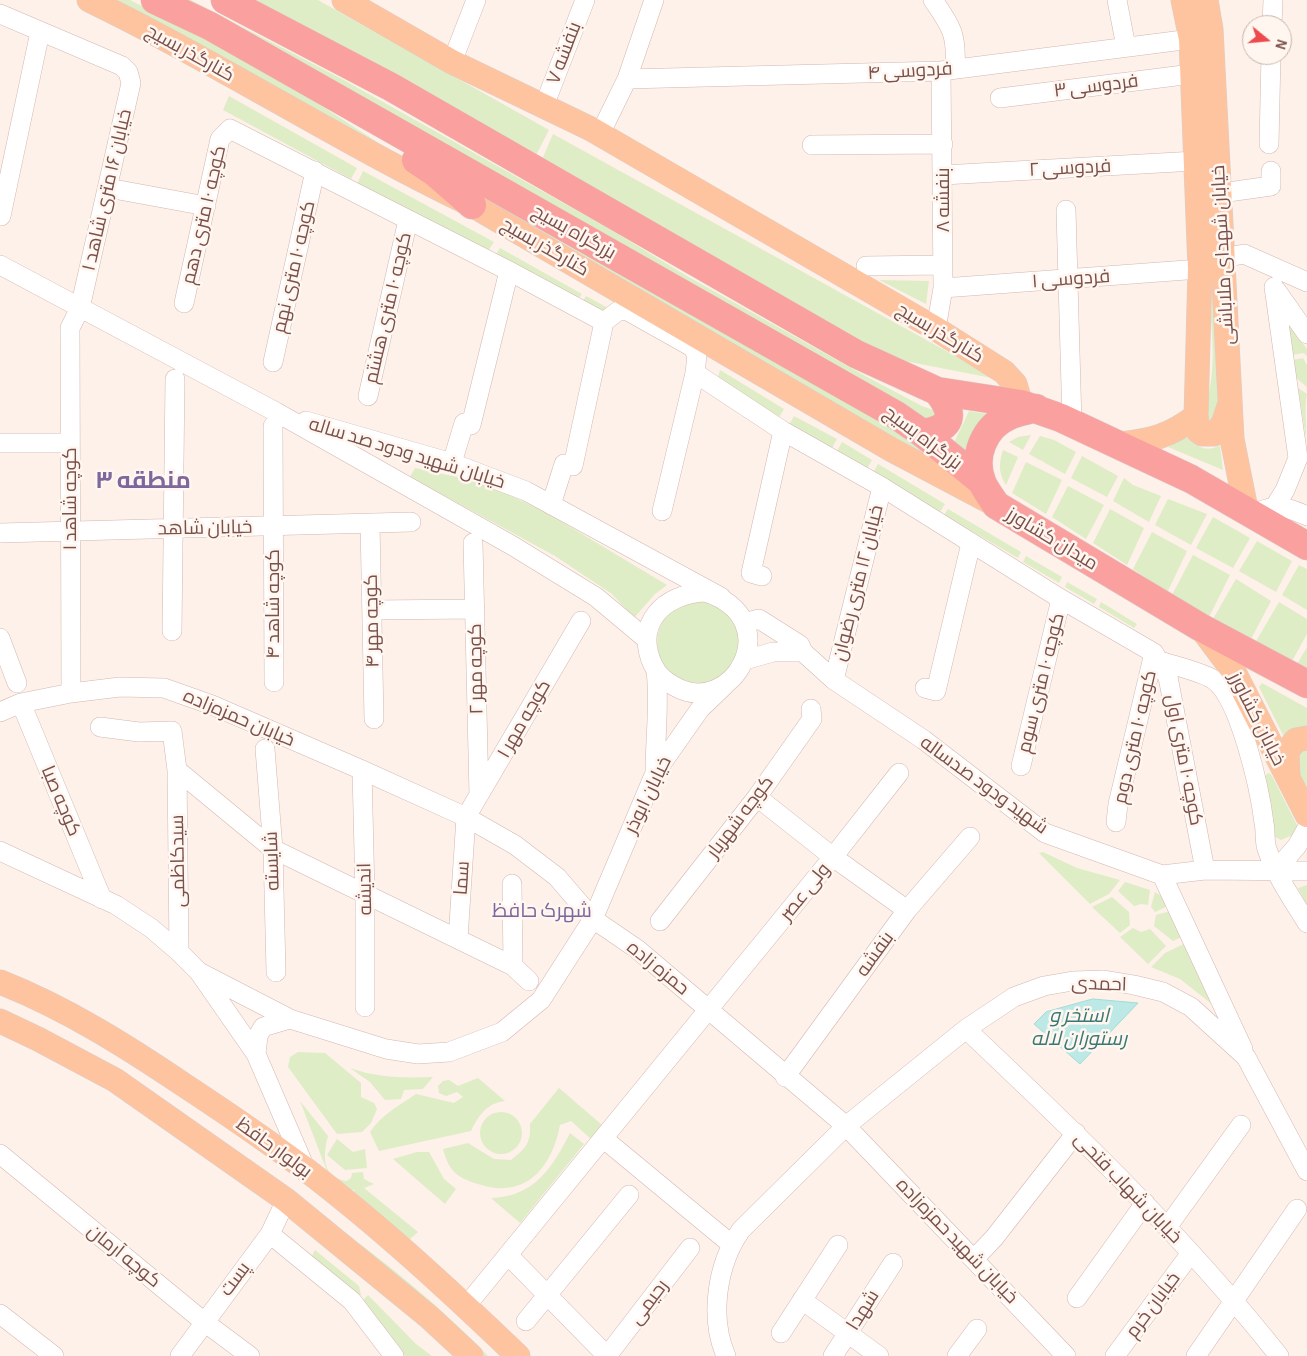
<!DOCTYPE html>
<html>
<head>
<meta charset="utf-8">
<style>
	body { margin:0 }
	#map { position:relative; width:1307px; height:1356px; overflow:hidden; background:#fdf1e9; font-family:"Alegreya Sans",sans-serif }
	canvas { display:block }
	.north { position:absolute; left:1242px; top:15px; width:50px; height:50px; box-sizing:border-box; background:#fff6f0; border:1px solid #cab4ae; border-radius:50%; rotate:107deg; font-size:14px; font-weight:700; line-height:20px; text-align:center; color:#7a504b }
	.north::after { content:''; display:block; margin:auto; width:18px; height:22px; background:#ec4a4c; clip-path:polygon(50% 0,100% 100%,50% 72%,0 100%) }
</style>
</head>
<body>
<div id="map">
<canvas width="1307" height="1356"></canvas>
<div class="north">N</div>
</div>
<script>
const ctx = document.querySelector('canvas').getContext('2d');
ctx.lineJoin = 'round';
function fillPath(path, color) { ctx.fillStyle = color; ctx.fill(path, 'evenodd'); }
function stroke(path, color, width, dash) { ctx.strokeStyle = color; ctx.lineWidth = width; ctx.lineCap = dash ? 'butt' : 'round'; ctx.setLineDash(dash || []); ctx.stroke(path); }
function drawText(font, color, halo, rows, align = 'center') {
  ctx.font = font + ' "Alegreya Sans",Cairo,sans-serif'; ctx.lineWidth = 5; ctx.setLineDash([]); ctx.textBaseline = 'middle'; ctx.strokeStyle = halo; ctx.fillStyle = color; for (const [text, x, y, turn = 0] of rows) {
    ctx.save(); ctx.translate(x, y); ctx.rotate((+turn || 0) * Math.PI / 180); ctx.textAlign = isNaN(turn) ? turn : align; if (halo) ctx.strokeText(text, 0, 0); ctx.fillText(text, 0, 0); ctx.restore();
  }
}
const green = new Path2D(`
	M109 0H130L218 45 305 95 440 183Z
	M177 0H191L342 79 608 228 687 276 867 377 922 406 939 412 932 426Z
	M248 0H318L549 130 534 159Z
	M229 96 357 168 351 179 223 110Z
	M553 134 997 379 884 357 540 164Z
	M438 168 887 419 932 456 909 448 591 269Z
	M363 171 494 242 488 251 357 184Z
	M500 248 582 294 576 302 495 256Z
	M1214 275 1223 402 1213 424 1200 419C1203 410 1208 402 1209 393 1217 356 1210 313 1207 276Z
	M879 280 929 281 926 304Z
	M586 296 610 309 602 315 581 304Z
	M1291 328 1307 349V356L1304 353 1292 355 1286 329Z
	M1303 358 1307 365V387L1296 378 1293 360Z
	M720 370 784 409 778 419 717 381Z
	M1298 388 1307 394C1304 408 1307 424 1306 438Z
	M969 411 992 415 964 460 953 445Z
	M794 416 837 439 832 448 789 425Z
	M1031 435 1023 450 1009 442 1018 437Z
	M1184 435C1194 445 1206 454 1220 445L1223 470 1168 447Z
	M1040 436 1054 440 1076 452 1065 474 1029 454Z
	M842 442 872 460 867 469 836 453Z
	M1003 450 1018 457 1006 485C998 473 999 463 1003 450Z
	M1082 456 1118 476 1107 497 1071 478Z
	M1026 462 1062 480 1046 514 1012 493Z
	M878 464 945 504 940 512 872 475Z
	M415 468 485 483 547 513 667 585 655 594 634 618 612 594 555 556 410 477Z
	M1124 478 1133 485 1161 496 1149 522 1113 501Z
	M1068 486 1104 505 1086 539 1052 517Z
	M1168 499 1207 514 1191 545 1155 525Z
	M948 509 1021 552 1018 558 944 515Z
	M1110 509 1144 528 1127 565 1093 543Z
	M1213 517 1250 538 1233 568 1196 548Z
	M1152 532 1187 551 1167 593 1133 569Z
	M1257 541 1292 561 1276 592 1239 571Z
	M1193 555 1230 575 1209 617 1172 595Z
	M1026 556 1062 577 1059 583 1023 562Z
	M1299 565 1307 569V610L1282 595Z
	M1236 579 1271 601 1250 641 1213 619Z
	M1067 582 1097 599 1094 604 1065 587Z
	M657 642a41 41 0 1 1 82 0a41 41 0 1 1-82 0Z
	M1101 602 1137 624 1134 628 1099 607Z
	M1279 602 1307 619V634L1291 663 1255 643Z
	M1307 647V673L1296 666Z
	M1262 683 1307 708V732L1285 739 1259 687Z
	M1304 749 1307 750V793L1300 779 1295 757Z
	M1268 773 1271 774 1298 827 1297 833 1281 840 1273 836 1264 777Z
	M1043 852 1077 868 1120 880 1109 894 1090 904 1039 853Z
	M1125 882 1150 890 1148 905 1141 904 1134 906 1118 891Z
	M1307 885V905L1298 888Z
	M1155 892 1163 897 1168 906 1155 912 1151 907Z
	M1112 897 1129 912 1130 925 1120 933 1092 907Z
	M1171 911 1184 936 1173 941 1154 926 1156 915Z
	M1133 928 1141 932 1150 929 1166 946 1148 964 1120 937Z
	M1188 942 1213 1005 1180 979 1151 967 1165 953Z
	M298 1052 325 1053 361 1083V1097L374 1103 377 1109 371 1123 362 1132 337 1134 288 1067 290 1057Z
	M350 1068C378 1078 403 1078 433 1077L423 1089 404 1090 401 1099 385 1100 370 1082Z
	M478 1078 505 1101C487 1103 479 1115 471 1131L379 1151 370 1132C382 1114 399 1106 416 1094L454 1103 463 1097 457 1092 446 1096 439 1093 438 1086 443 1081 449 1080 458 1086Z
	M559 1088 602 1125 591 1139 571 1121 560 1125C552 1168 525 1200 478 1184 456 1177 449 1171 443 1149L468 1143 494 1159 511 1160C526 1148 531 1143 530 1124Z
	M300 1101 328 1136C323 1155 321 1178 347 1181L351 1178 352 1173 363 1172 364 1179 374 1184 364 1188 418 1232 410 1239 400 1243 348 1198 355 1190 346 1191 332 1184Z
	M480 1133a21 21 0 1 1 42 0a21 21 0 1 1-42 0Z
	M570 1133 584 1144 520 1223 491 1198C534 1197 552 1168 570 1133Z
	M337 1139 353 1152 365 1149 367 1168 345 1170 327 1155Z
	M417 1152H429L444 1179 456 1189 445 1204 393 1159Z
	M325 1219C383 1259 439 1305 488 1356H477Z
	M315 1250 359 1286 361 1295H355L311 1258Z
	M368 1295 416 1344 432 1356H405L360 1303Z`);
const water = new Path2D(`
	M1093 999 1138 1003 1080 1064 1034 1024 1046 1012Z`);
const minor = new Path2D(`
	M933 0C952 27 957 35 955 69
	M1117 0 1126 47
	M0 14 122 66 128 72 131 83 80 308 70 328 71 693
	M1272 25 1273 0
	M452 62 476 0
	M627 79 941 71 1191 39
	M1000 98 1192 74
	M544 106 585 0
	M600 134 627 79 654 0
	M1269 144 1271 55
	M812 145 943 144
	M943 175 1196 161
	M108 188 206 206
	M1221 193 1271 186V171
	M1066 210 1072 423
	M1 216 40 32
	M1223 258 1244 254 1307 282
	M0 265 276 412 513 546 596 597 645 638
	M866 266 942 265
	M1274 287 1298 458 1285 490 1275 506
	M943 288 1200 269
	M1276 290 1307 334
	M184 303 220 139 230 129 509 271 604 322
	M604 322 618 311 626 310 692 347 697 355 695 373 783 431 882 487 1061 599 1154 653 1168 677 1205 870
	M936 329 943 288 941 71
	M273 362 315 171
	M368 396 408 220
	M306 421 452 463 526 491 721 597
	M273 426 274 682
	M0 443H69
	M452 463 464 423 471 425 509 271
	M551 505 564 464 573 466 604 322
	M1263 510C1279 504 1292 509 1307 516
	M662 511 695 373
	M370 524 374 719
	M0 533 411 522
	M473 543 479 795
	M762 576 751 573 783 431
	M705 592C790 619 732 720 674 686 665 681 657 675 653 665 634 624 663 594 705 592Z
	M372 610 475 609
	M744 623 759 619 800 645 803 652 834 680 924 740 1045 833 1162 875 1205 870 1307 871
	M172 631 175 379
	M0 638 17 683
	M745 660 773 652H803
	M1160 661C1175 666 1202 672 1214 680 1240 699 1260 790 1264 823 1266 831 1264 841 1267 849 1276 876 1292 899 1307 923
	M834 680 882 487
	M925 688 936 691 971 543
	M21 703 102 899
	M0 712 21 703 71 693 120 687 164 688 212 705 362 770 466 817 515 845 557 877 593 919 637 949 846 1126 1066 1356
	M100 727 139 732 172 731 177 770 273 849 513 966 529 981
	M265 749 273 849 276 972
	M1021 766 1061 599
	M177 770 179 952
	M362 770 365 894V1007
	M655 773C655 738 660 705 656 670
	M757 797 833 857 907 910
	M1116 822 1118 804 1154 653
	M0 851 116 905 151 928 179 952 199 972 256 1054 306 1170
	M1275 871 1297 846 1307 828
	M1162 875 1243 1049
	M512 884 513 966
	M660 921 757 797 812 719 811 709
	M458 939 466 817 581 621
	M199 972 290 1019 386 1049 418 1054 449 1052 502 1032 541 1000 593 919 655 773 700 709 725 685
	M966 1029C1076 1133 1185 1237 1279 1356
	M256 1054 258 1036 263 1027 290 1019
	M785 1077 907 910 970 837
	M604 1139 731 1244
	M0 1154 203 1321 250 1356
	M1168 1226 1241 1125
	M270 1234 352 1301 394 1356
	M508 1255 607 1356 690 1248
	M975 1258 994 1238 1076 1133
	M1077 1298 1145 1203
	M471 1300 833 857 899 773
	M802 1300 879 1356
	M0 1314 54 1356
	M526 1321 629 1195
	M781 1333 838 1245
	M180 1356 270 1234 286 1200
	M726 1356C709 1317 717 1264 741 1230L846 1126 966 1029 1014 997 1044 986 1073 981 1104 980 1134 985 1163 992 1191 1007 1246 1057 1307 1171
	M833 1356 893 1263
	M957 1356 977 1329
	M1115 1356 1191 1253
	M1196 1356 1297 1209`);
const major = new Path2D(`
	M89 0C219 63 342 143 472 205L892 450 996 505
	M344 0 452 62 591 129 936 329 1004 372 1015 384 1021 404
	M1206 0 1211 29 1232 439 1246 509
	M1196 416 1198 431 1202 434H1214L1223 424 1229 406
	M1119 444C1151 441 1170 436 1196 416L1200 269 1191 39 1183 0
	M1201 628 1234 672 1307 815
	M1288 776 1287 751 1296 740 1307 738
	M0 982C66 1008 126 1046 184 1085 225 1112 266 1140 305 1169 380 1226 450 1291 518 1356
	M0 1021 38 1039 115 1080 286 1200 429 1317 471 1356`);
const highway = new Path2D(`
	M155 0 210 26 896 415 922 433 982 482
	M225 0 391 87 856 354 937 391 1021 404 1061 418 1191 479 1307 546
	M416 160 434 172 472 205
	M1036 408C1027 411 1017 412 1009 416 984 427 972 456 982 482 985 490 992 498 996 505L1200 627 1307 684
	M922 433C953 429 956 414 937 391`);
const streetNames = [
	["کنارگذر بسیج",190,53,29],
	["بنفشه ۷",564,53,-69],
	["فردوسی ۴",910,71,-3],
	["فردوسی ۳",1096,86,-7],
	["فردوسی ۲",1070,168,-3],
	["خیابان ۱۶ متری شاهد ۱",107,190,-77],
	["بنفشه ۸",943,200,-90],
	["کوچه ۱۰ متری دهم",204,215,-77],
	["بزرگراه بسیج",574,232,29],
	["کنارگذر بسیج",545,247,30],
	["خیابان شهدای ملاباشی",1223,255,-93],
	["کوچه ۱۰ متری نهم",294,267,-77],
	["فردوسی ۱",1071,279,-4],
	["کوچه ۱۰ متری هشتم",388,308,-77],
	["کنارگذر بسیج",940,333,31],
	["بزرگراه بسیج",923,438,37],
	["خیابان شهید ودود صد ساله",407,453,17],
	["کوچه شاهد ۱",70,499,-90],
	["خیابان شاهد",205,528,-1],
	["میدان کشاورز",1052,539,31],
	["خیابان ۱۲ متری رضوان",858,583,-76],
	["کوچه شاهد ۴",273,604,-90],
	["کوچه مهر ۴",372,621,-91],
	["کوچه مهر ۲",476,669,-91],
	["کوچه ۱۰ متری سوم",1041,683,-76],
	["خیابان حمزه‌زاده",239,718,23],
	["کوچه مهر ۱",524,719,-60],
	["خیابان کشاورز",1257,719,63],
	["کوچه ۱۰ متری دوم",1135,737,-77],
	["کوچه ۱۰ متری اول",1184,760,79],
	["شهید ودود صدساله",984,785,36],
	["خیابان ابوذر",648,795,-64],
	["کوچه صبا",61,801,67],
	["کوچه شهریار",740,817,-53],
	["سیدکاظمی",178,861,-91],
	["شایسته",272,861,-92],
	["سما",462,878,-86],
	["اندیشه",365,889,-91],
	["ولی عصر",805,892,-51],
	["بنفشه",875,954,-54],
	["حمزه زاده",658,968,39],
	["احمدی",1099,984,2],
	["بولوار حافظ",274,1148,36],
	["خیابان شهاب فتحی",1128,1188,46],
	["خیابان شهید حمزه‌زاده",957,1241,46],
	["کوچه آرمان",124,1256,39],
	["پست",235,1279,-53],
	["رحیمی",649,1302,-53],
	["خیابان خرم",1153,1305,-53],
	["شهدا",863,1310,-58]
];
const neighbourhoodNames = [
	["شهرک حافظ",542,911]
];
const waterNames = [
	["استخر و",1079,1016],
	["رستوران لاله",1079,1039]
];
const districtNames = [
	["منطقه ۳",143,481]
];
fillPath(green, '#dfedc6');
fillPath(water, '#bce9e5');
stroke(water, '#a1dbd6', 1);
stroke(minor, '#d3b7b0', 20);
stroke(major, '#dacecd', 25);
stroke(highway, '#dacecd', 29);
stroke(minor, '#fff', 19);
stroke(major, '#fec4a0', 24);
stroke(highway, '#faa09e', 28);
drawText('19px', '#7a504b', '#fff6f0', streetNames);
drawText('20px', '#7e679d', '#fff6f0', neighbourhoodNames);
drawText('italic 20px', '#3a7874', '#fff6f0', waterNames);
drawText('bold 24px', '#7e679d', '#fff6f0', districtNames);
</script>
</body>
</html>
